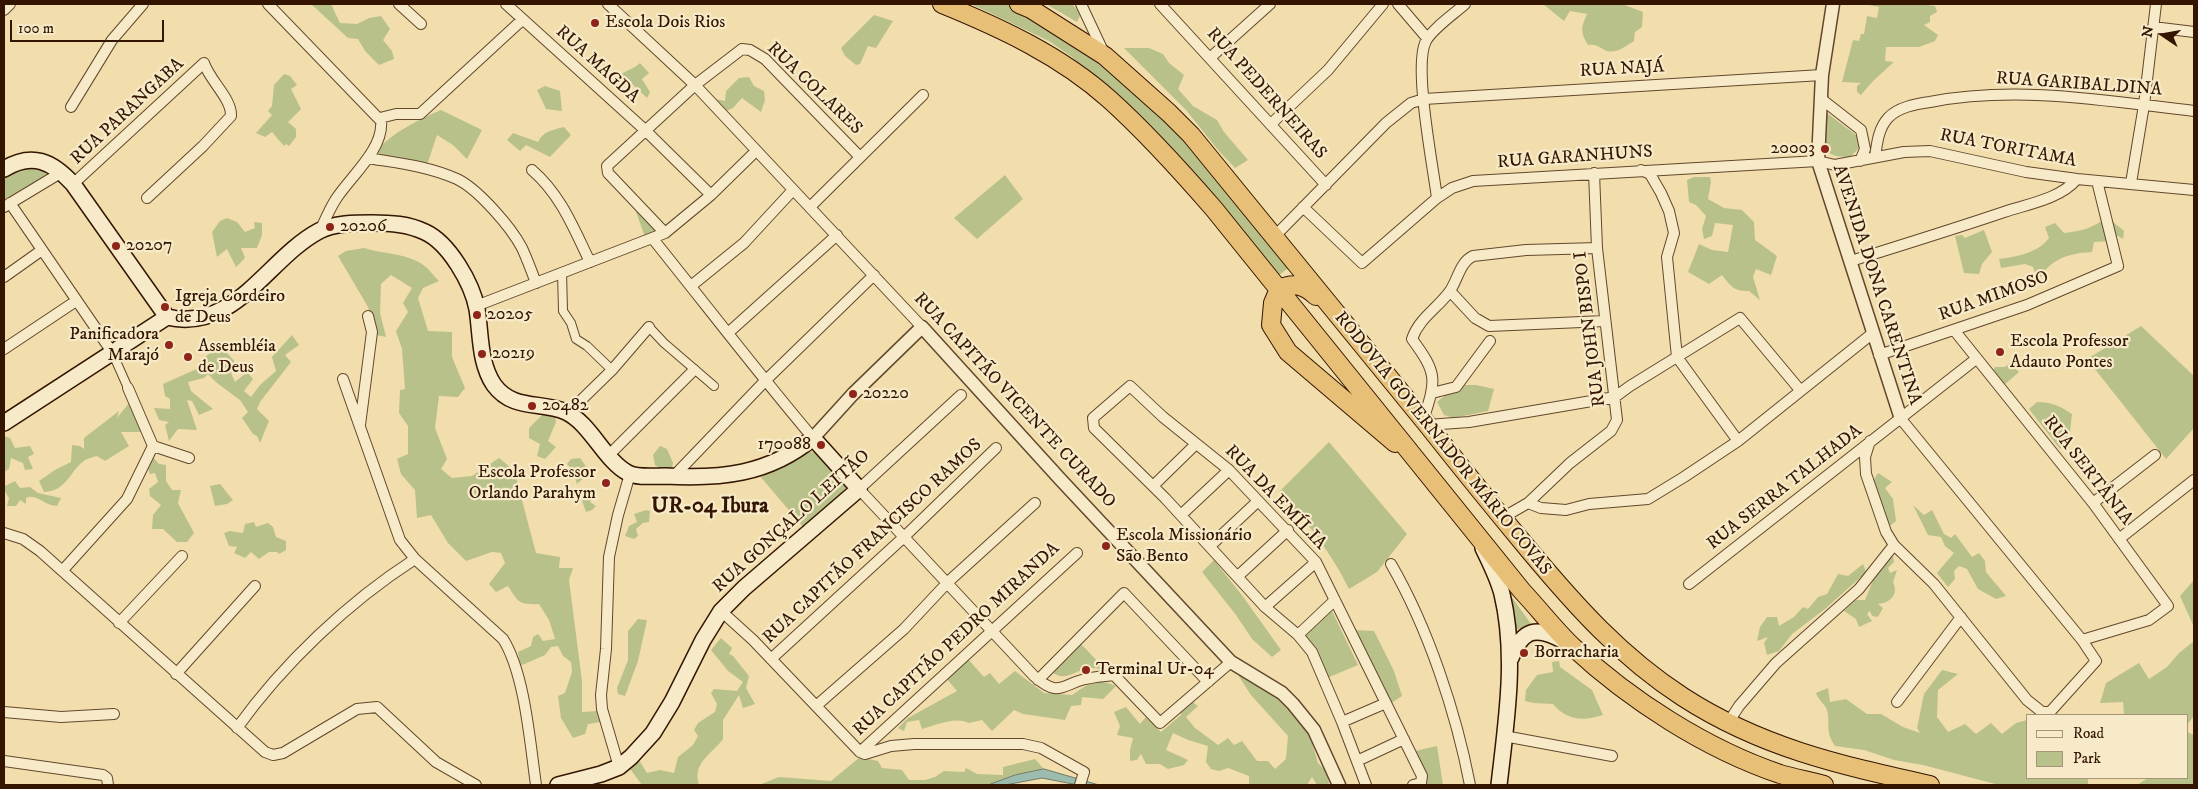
<!DOCTYPE html>
<html>
<head>
<meta charset="utf-8">
<style>
	body { margin:0 }
	#map { position:relative; width:2198px; height:789px; overflow:hidden; background:#f1deac; font-family:"IM FELL DW Pica",serif }
	canvas { display:block }
	.frame { position:absolute; inset:0; border:5px solid #341501; pointer-events:none }
	.legend { position:absolute; left:2026px; top:714px; width:162px; height:65px; box-sizing:border-box; background:#f6eac9; border:1px solid #a89579; margin:0; padding:6px 9px; list-style:none; font-size:15px; color:#341501 }
	.legend li { display:flex; align-items:center; gap:10px; height:25px }
	.legend b { width:25px; border:1px solid #a89579 }
	.north { position:absolute; left:2138px; top:10px; width:50px; height:50px; -webkit-text-stroke:4px #f6eac9; paint-order:stroke; rotate:282deg; font-size:14px; font-weight:700; line-height:20px; text-align:center; color:#341501 }
	.north::after { content:''; display:block; margin:auto; width:18px; height:22px; background:#341501; clip-path:polygon(50% 0,100% 100%,50% 72%,0 100%) }
	.scale { position:absolute; left:10px; top:20px; width:154px; height:22px; box-sizing:border-box; border:2px solid #341501; border-top:0; padding-left:6px; font-size:15px; line-height:18px; white-space:nowrap; color:#341501; -webkit-text-stroke:4px #f6eac9; paint-order:stroke }
</style>
</head>
<body>
<div id="map">
<canvas width="2198" height="789"></canvas>
<div class="frame"></div>
<ul class="legend">
<li><b style="height:6px;background:#f6eac9"></b>Road</li>
<li><b style="height:14px;background:#b9c18a"></b>Park</li>
</ul>
<div class="north">N</div>
<div class="scale">100 m</div>
</div>
<script>
const ctx = document.querySelector('canvas').getContext('2d');
ctx.lineJoin = 'round';
function fillPath(path, color) { ctx.fillStyle = color; ctx.fill(path, 'evenodd'); }
function stroke(path, color, width, dash) { ctx.strokeStyle = color; ctx.lineWidth = width; ctx.lineCap = dash ? 'butt' : 'round'; ctx.setLineDash(dash || []); ctx.stroke(path); }
function drawText(font, color, halo, rows, align = 'center') {
  ctx.font = font + ' "IM FELL DW Pica",serif'; ctx.lineWidth = 4.5; ctx.setLineDash([]); ctx.textBaseline = 'middle'; ctx.strokeStyle = halo; ctx.fillStyle = color; for (const [text, x, y, turn = 0] of rows) {
    ctx.save(); ctx.translate(x, y); ctx.rotate((+turn || 0) * Math.PI / 180); ctx.textAlign = isNaN(turn) ? turn : align; if (halo) ctx.strokeText(text, 0, 0); ctx.fillText(text, 0, 0); ctx.restore();
  }
}
const green = new Path2D(`
	M311 4H331L340 23 357 24 369 18 381 16 390 29 383 40 392 51 394 59 379 65 365 51 358 39 348 38Z
	M971 4H1007L1097 57 1161 111 1291 266 1274 279 1097 83 1072 57 1049 41Z
	M1046 4H1072L1081 14 1077 22Z
	M1543 4H1622L1643 12 1642 27 1635 32 1634 41C1627 45 1617 54 1607 51 1599 48 1598 44 1588 45 1580 31 1581 28 1587 14L1570 11 1564 21Z
	M1864 4H1920L1935 6 1937 12 1930 16V22L1924 25 1938 35 1935 41 1919 47H1886L1885 61 1894 62 1873 81 1861 95 1857 92V86L1861 83 1842 82 1853 40 1859 41 1861 34H1864L1867 16 1877 18 1879 7Z
	M874 15 893 21 876 48 868 46 860 64 856 65 845 56 841 48Z
	M1124 48H1149L1163 54 1169 63 1184 75 1178 89 1193 106 1217 120 1224 132 1248 160 1235 168 1218 150 1186 110Z
	M640 63 649 73 642 79 650 92 647 98 629 81 624 87 617 83 622 78 620 75C627 70 634 69 640 63Z
	M284 74 290 76 297 85 291 89 301 109 288 122 296 129V137L289 146 286 144 284 146 272 132 265 137 256 133 272 115 268 111 272 106 274 85Z
	M749 77 754 86 764 91 765 100 761 112 742 98 733 108 724 112 717 105 715 99 725 101 726 91 739 78Z
	M545 86 560 91 562 111 546 109 537 90Z
	M441 110 482 130 467 159 453 145 437 135 427 165 382 156 376 151C393 132 418 120 441 110Z
	M1827 113 1857 136 1859 148 1850 157C1840 157 1831 157 1824 148Z
	M564 127 571 135 550 157 526 145 520 151 507 140 513 133 538 142C543 131 553 130 564 127Z
	M27 165 53 171 16 195 4 199V177Z
	M1005 175 1023 199 977 239 954 218Z
	M1694 177H1710L1711 182 1708 199 1724 208 1742 210 1754 222 1755 240 1777 256 1771 275 1756 269 1753 277 1760 300 1749 291C1735 292 1730 286 1722 275L1709 284 1688 272 1699 244 1712 250 1728 252 1733 225 1715 223 1712 236 1704 239 1702 229 1706 216 1696 205 1689 202 1687 180Z
	M637 210 657 232 645 237 636 212Z
	M2107 217 2124 231 2123 239 2118 236H2111L2110 241 2094 242 2092 252C2086 253 2081 252 2076 254 2062 256 2047 264 2041 277L2035 273 2033 267 2025 264 2001 268 1999 259C2017 257 2039 252 2049 238L2045 227 2055 223 2064 233C2081 231 2094 228 2107 217Z
	M227 218 237 222 245 232 255 228 254 222 262 223V235L257 248H241L245 258 236 267 227 249 217 257 212 232 220 221Z
	M1984 230 1992 252 1982 264 1979 274 1964 273 1955 236 1962 235 1965 238Z
	M364 248C383 254 405 253 422 264 428 268 433 275 439 281L423 288 418 298 428 331 452 332V357L465 388 458 397 439 396 435 428 447 459 441 469 452 478 472 476 499 458 514 470 536 553 560 557 559 568H573L569 580 582 681V712L597 711 601 722 588 724 585 734 573 738 561 718 558 696 565 693 572 672 571 662 563 656 558 646 551 647 545 655 520 666 518 652 531 646 533 637 538 634 543 641 555 639 549 620 539 604C519 605 518 602 508 586L496 592 489 584 505 563 501 553 492 552 466 561 448 543 431 515 417 518 415 490 401 474 397 459 408 454V426L399 413 400 390 405 389 402 349 396 331 408 312 403 303 412 288 391 275 381 284 380 313 386 337 376 335 368 307 338 256 346 251Z
	M2141 326 2194 376V428L2166 459 2087 359Z
	M292 335 299 345 285 355 291 362 260 402 257 409 269 421 260 443 257 436 253 434 242 418 248 412 240 400 217 383 208 374 204 378 188 382 191 391 213 409 199 415 192 401 187 400 197 430 178 429 169 441 165 425 169 422 159 420 154 408 170 409V399L165 396 163 384 201 367 199 362 220 345 235 362 242 365 231 373 235 382 247 372 253 379 244 391 251 397 260 385 276 371 272 357Z
	M2010 363 2019 372 2003 386 1992 372 1995 367H2005Z
	M1458 385H1476L1494 389 1488 411 1453 418 1444 415 1437 402Z
	M2037 402C2052 402 2060 406 2072 414 2070 427 2072 442 2060 449L2029 409Z
	M129 403 141 425V432H121L129 446 105 461 97 456C93 457 89 458 85 460 69 471 68 491 44 492L39 481 55 470 71 462 72 445 80 446 84 449V438L119 411 117 418Z
	M542 415 555 416 556 422 548 441 556 447 545 459 537 456 540 444 529 438V428Z
	M4 436 10 438 15 448 30 446 34 454 28 457 33 469 25 470 23 463 11 458 9 469 4 472Z
	M1329 442 1407 534 1377 572 1349 589C1331 552 1307 522 1279 492Z
	M660 446 667 449 673 463 672 468 666 472 655 465 653 455Z
	M807 451 816 453 846 484V488L805 529 759 475 791 463Z
	M152 456 159 464 166 465V481L172 490H181L178 503 194 533 187 542H177L163 529H152L153 515 161 505 150 496 149 489 158 482 155 473 150 474 147 466Z
	M580 458 590 472 577 484 573 471 567 464 571 459Z
	M1878 473 1892 482 1885 488 1893 499 1896 521 1890 526 1873 481Z
	M15 481 20 488 30 487 38 493 61 498 57 506C44 506 37 493 26 498V504L20 500 16 506H7L9 498 4 490 5 486Z
	M220 484 233 500 227 504 215 506 210 486Z
	M588 493 595 496 590 502 596 506 592 510 586 512 581 498Z
	M1913 505 1924 515 1932 510 1944 534 1951 538 1955 534 1972 557 1979 553 1985 561 1986 572 2006 596 1996 599 1978 589 1967 569 1959 566 1954 571 1955 579 1948 587 1937 573 1954 553 1945 546 1941 537 1928 535Z
	M646 510 650 511 649 522 643 523 636 529 638 536 634 539 625 536 629 526 637 522 634 514Z
	M254 522 256 527 268 523 273 527 276 537 286 541V550L279 554 277 552H269L259 559 251 552 245 558 234 553 237 547 229 546 224 533 230 531 243 533 245 524Z
	M1893 556 1894 562 1888 568 1890 573 1897 570 1893 582C1899 595 1890 603 1878 604L1883 608 1878 617 1872 616 1870 611 1867 614 1872 621 1859 627 1856 619 1844 611 1856 600H1865C1872 585 1877 564 1893 556Z
	M1214 560 1244 598 1281 650 1272 657 1252 639 1236 615 1202 572Z
	M1863 564 1866 572 1863 575 1825 609 1792 634 1779 651 1767 655 1764 643 1768 637 1757 641 1760 627 1767 617H1777L1779 626 1794 617 1803 607 1808 609 1818 597 1827 594 1838 574 1848 576Z
	M2194 580V627L2180 596Z
	M1511 596 1531 624 1511 632 1506 599Z
	M1331 609 1358 665 1327 678 1302 636Z
	M638 619 647 620 638 661 625 696 618 694 617 688 628 660V631Z
	M1354 630 1374 631 1394 671 1402 696 1390 704Z
	M721 638 732 648 729 654 733 656 749 676 746 688 755 704 743 708 739 695 723 720V739C711 755 692 763 699 785H642L628 766 637 757 647 773 660 770 674 773 678 757 693 745 698 736 694 730 698 723 715 712 717 704 711 693 714 689 737 691 743 682 728 671 711 650Z
	M2194 641V716L2187 725V715H2124L2123 702 2100 703 2106 683 2139 663 2149 679 2167 667 2179 653Z
	M1080 643 1104 668C1099 670 1094 667 1088 668 1074 671 1064 683 1051 671Z
	M967 658 984 677 990 673 999 684 1015 671 1044 693 1072 695C1087 684 1097 677 1116 686L1103 699 1082 697 1081 705 1071 706 1065 720 1023 714 1014 710 992 731 982 720 969 723C955 716 936 725 922 729L919 720 907 722 904 731 898 728 908 718 957 691 946 678Z
	M1559 661 1560 667 1592 690 1603 715C1583 721 1567 721 1553 704L1534 703 1525 701 1526 690 1537 675 1553 672 1552 662Z
	M1942 670 1958 674 1938 690 1937 717 1948 732 1965 724 1976 734 1991 723 2002 734 2016 723 2027 720V778H2088V785H1999L1923 765 1894 760 1864 750 1835 746C1824 729 1831 726 1827 710 1825 704 1818 700 1816 693L1828 688 1830 702 1846 699 1867 714H1881L1903 727 1920 733 1917 728 1924 694Z
	M1238 675C1253 683 1269 691 1282 702 1292 710 1296 720 1307 726L1318 763 1328 773 1329 785H1317L1312 777 1307 785H1249V776L1228 768 1219 771 1211 769 1206 762 1208 746 1188 740 1173 733 1166 750 1188 760 1184 765 1168 769 1160 764H1146L1141 754 1137 760 1130 761V750L1133 738 1117 735 1120 726 1114 712 1126 707 1140 724 1146 717 1161 732 1181 715 1179 709 1190 700 1198 706 1186 717 1195 728 1218 745 1228 738 1234 745 1242 741 1257 761H1268L1275 769 1286 759 1288 736 1251 695Z
	M2187 732 2194 735V785H2137L2148 778H2187Z
	M1437 746 1443 785H1425L1415 751Z
	M860 757 878 761 882 768 902 770 909 780H925L935 777 944 771 964 772 966 768 977 774 1003 775V767L1035 759 1044 769 1015 775 988 785H759L779 777 831 781Z`);
const water = new Path2D(`
	M1044 769 1099 785H1078L1042 778 1005 785H988L1015 775Z`);
const pedestrian = new Path2D(`
	M562 272 563 311 571 323 576 339 587 346 612 370
	M649 327 664 343 714 386
	M112 352 128 388`);
const minor = new Path2D(`
	M268 4 381 121C384 149 350 177 336 199 330 208 325 220 320 231
	M399 4 421 24
	M506 4 645 130 711 195
	M608 4 695 85 922 327
	M1081 4 1104 53
	M1160 4 1326 185
	M1398 4 1427 38
	M4 10 10 4
	M2153 27 2194 32
	M1211 57 1270 4
	M1820 98 1861 130 1865 149 1860 161
	M71 107 112 40 143 4
	M380 118 396 114H420L522 20
	M1272 123 1328 70 1383 4
	M1875 157C1877 144 1878 129 1888 118 1898 107 1916 104 1930 102 2017 85 2107 101 2194 111
	M368 158C398 163 428 166 457 179 478 189 511 227 522 248 527 259 532 272 536 283
	M532 170C561 195 574 229 590 262
	M1641 170 1650 174 1661 193 1669 211 1674 233 1667 257 1677 357 1738 441
	M2131 183 2144 105 2156 4
	M73 184 204 63C210 81 232 99 231 116L203 146 147 198
	M1437 198C1433 166 1413 65 1426 41 1432 29 1454 14 1465 4
	M10 203 112 352
	M4 207 62 172
	M810 207 923 95
	M1303 207 1362 263 1437 198 1452 188 1473 181 1818 161 1835 165 1904 152 1930 151 2026 172 2077 179 2194 190
	M665 233 608 173 607 166 695 85 742 49 750 50 765 59 860 157
	M1274 237 1386 123 1411 103 1424 99 1822 75
	M653 239C706 305 758 373 813 438
	M1851 261C1902 245 1954 229 2004 212 2028 204 2060 199 2077 179
	M4 277 42 250
	M691 286 744 243 793 190
	M1450 291 1475 318 1489 326 1605 321
	M476 306 665 233 711 195 756 151
	M1954 330 2093 503 2168 606 2149 620 2082 640
	M728 333 837 235
	M4 349 76 301
	M1879 355 2027 305 2118 266 2097 181
	M343 379 400 540 415 559 503 639C525 674 530 743 536 785
	M1432 393 1456 387 1490 341
	M961 395 859 489 1034 676C1059 698 1061 685 1085 679 1095 677 1104 676 1114 675L1160 723 1231 662
	M568 413 612 370 649 327
	M1423 420C1437 379 1437 373 1412 339 1419 318 1438 308 1450 291 1458 279 1460 262 1473 256L1526 250 1597 248
	M360 425 372 332 368 316
	M1427 425 1469 422 1615 397 1630 386 1740 318 1800 390
	M1870 441 1865 457 1866 474 1886 532 1894 545 1934 584 2027 700 2042 712H2050L2096 661 2082 640 1901 419
	M153 446 189 458
	M609 455 694 370
	M673 477 765 381 874 275
	M1153 486 1196 444
	M1528 503 1570 463 1611 431 1617 420 1597 248 1594 173
	M2093 503 2155 455
	M1181 515 1229 470
	M1502 518 1528 503 1541 508 1566 510 1589 504 1648 499 1684 477 1738 441 1873 333
	M4 533 23 539 40 551 265 752 273 755 283 753 357 709 377 707 436 762 476 785
	M2119 539 2194 480
	M1210 546 1257 502
	M1391 564C1428 628 1456 712 1470 785
	M63 570 127 499 153 446 128 388
	M1238 576 1288 530
	M1689 584 1976 359
	M1265 607 1316 562
	M721 611 753 640 860 752
	M119 623 182 556
	M1298 635 1335 600
	M771 659 904 537 996 448
	M176 674 255 586
	M1038 680 1124 593 1208 682
	M1897 702 1961 617
	M816 706 904 629 948 582 1035 503
	M4 712 61 717 114 714
	M1342 722 1386 703
	M1728 723 1739 706 1776 663 1859 589 1894 545
	M237 728C283 664 348 602 415 559
	M1504 736 1612 756
	M860 752 1077 553
	M860 752 865 754 891 746 914 744H1023L1041 748 1084 772 1080 785
	M4 761 103 775 107 778 108 785
	M1357 761 1404 739
	M619 767 602 709 601 695 606 649 609 557 618 515 630 474
	M1366 785 1342 722 1312 652 1298 635 1265 607 1165 498 1094 428 1093 418 1130 386 1163 417 1229 470 1316 562 1422 776 1421 783 1413 785`);
const tertiary = new Path2D(`
	M1833 4 1822 75 1818 161 1901 419
	M813 438 853 394 922 327 1060 479 1231 662 1282 693 1293 704 1314 730 1339 785`);
const secondary = new Path2D(`
	M4 169C32 152 52 161 73 184L167 317
	M167 317C235 333 268 258 319 231 334 223 356 223 372 223 391 223 408 224 425 232 449 243 472 283 477 309 481 334 479 363 494 385 513 411 542 401 566 412 591 424 604 460 628 473 637 478 654 476 665 476 720 479 768 475 813 438L859 489 744 588 721 611 703 640 672 702 653 733 631 757 619 767 601 774 558 785
	M4 423 167 317
	M1483 548C1490 563 1498 578 1502 594 1517 656 1506 723 1499 785
	M1511 658C1523 628 1537 626 1564 641`);
const trunk = new Path2D(`
	M942 4C1001 28 1061 56 1109 99 1147 133 1181 171 1214 209L1522 591C1539 609 1555 630 1573 647 1630 700 1706 749 1780 774 1794 778 1809 781 1824 785
	M1019 4 1031 9 1105 56 1169 113 1191 135C1269 231 1348 327 1426 423 1460 466 1494 508 1529 550 1575 605 1621 657 1683 697 1762 748 1840 765 1930 785
	M1316 296C1304 285 1294 282 1279 289L1273 303 1271 325 1288 352 1395 443`);
const markers = [
	[595,23,5,"#8f2418"],
	[1825,149,5,"#8f2418"],
	[330,227,5,"#8f2418"],
	[116,246,5,"#8f2418"],
	[165,307,5,"#8f2418"],
	[477,315,5,"#8f2418"],
	[169,345,5,"#8f2418"],
	[2000,352,5,"#8f2418"],
	[482,354,5,"#8f2418"],
	[188,357,5,"#8f2418"],
	[853,394,5,"#8f2418"],
	[532,406,5,"#8f2418"],
	[821,445,5,"#8f2418"],
	[606,483,5,"#8f2418"],
	[1106,546,5,"#8f2418"],
	[1524,653,5,"#8f2418"],
	[1086,670,5,"#8f2418"]
];
const poiNames = [
	["Escola Dois Rios",605,23],
	["20003",1815,149,"right"],
	["20206",340,227],
	["20207",126,246],
	["Igreja Cordeiro",175,297],
	["de Deus",175,318],
	["20205",487,315],
	["Panificadora",159,335,"right"],
	["Marajó",159,356,"right"],
	["Escola Professor",2010,342],
	["Adauto Pontes",2010,363],
	["Assembléia",198,347],
	["de Deus",198,368],
	["20219",492,354],
	["20220",863,394],
	["20482",542,406],
	["170088",811,445,"right"],
	["Escola Professor",596,473,"right"],
	["Orlando Parahym",596,494,"right"],
	["Escola Missionário",1116,536],
	["São Bento",1116,557],
	["Borracharia",1534,653],
	["Terminal Ur-04",1096,670]
];
const streetNames = [
	["RUA MAGDA",597,65,42],
	["RUA NAJÁ",1622,70,-3],
	["RUA GARIBALDINA",2079,85,4],
	["RUA COLARES",814,89,44],
	["RUA PEDERNEIRAS",1266,94,48],
	["RUA PARANGABA",128,112,-43],
	["RUA TORITAMA",2008,149,11],
	["RUA GARANHUNS",1575,158,-4],
	["AVENIDA DONA CARENTINA",1876,285,72],
	["RUA MIMOSO",1994,297,-20],
	["RUA JOHN BISPO I",1591,329,-97],
	["RUA CAPITÃO VICENTE CURADO",1014,401,47],
	["RODOVIA GOVERNADOR MÁRIO COVAS",1442,444,51],
	["RUA SERTÂNIA",2087,471,52],
	["RUA SERRA TALHADA",1785,488,-38],
	["RUA DA EMÍLIA",1275,498,46],
	["RUA GONÇALO LEITÃO",792,522,-42],
	["RUA CAPITÃO FRANCISCO RAMOS",873,542,-43],
	["RUA CAPITÃO PEDRO MIRANDA",957,640,-43]
];
const districtNames = [
	["UR-04 Ibura",710,507]
];
fillPath(green, '#b9c18a');
fillPath(water, '#9bbcae');
stroke(water, '#727969', 1);
stroke(pedestrian, '#63472c', 10);
stroke(minor, '#63472c', 12);
stroke(tertiary, '#63472c', 15);
stroke(secondary, '#341501', 18);
stroke(trunk, '#341501', 20);
stroke(pedestrian, '#f6eac9', 8);
stroke(minor, '#f6eac9', 10);
stroke(tertiary, '#f6eac9', 12);
stroke(secondary, '#f6eac9', 15);
stroke(trunk, '#e8bf76', 18);
for (const [x, y, r, color] of markers) { const dot = new Path2D(); dot.arc(x, y, r, 0, 2 * Math.PI); ctx.fillStyle = color; ctx.fill(dot); stroke(dot, '#f6eac9', 2); }
drawText('18px', '#341501', '#f6eac9', poiNames, 'left');
drawText('18px', '#341501', '#f6eac9', streetNames);
drawText('bold 22px', '#341501', '#f6eac9', districtNames);
</script>
</body>
</html>
